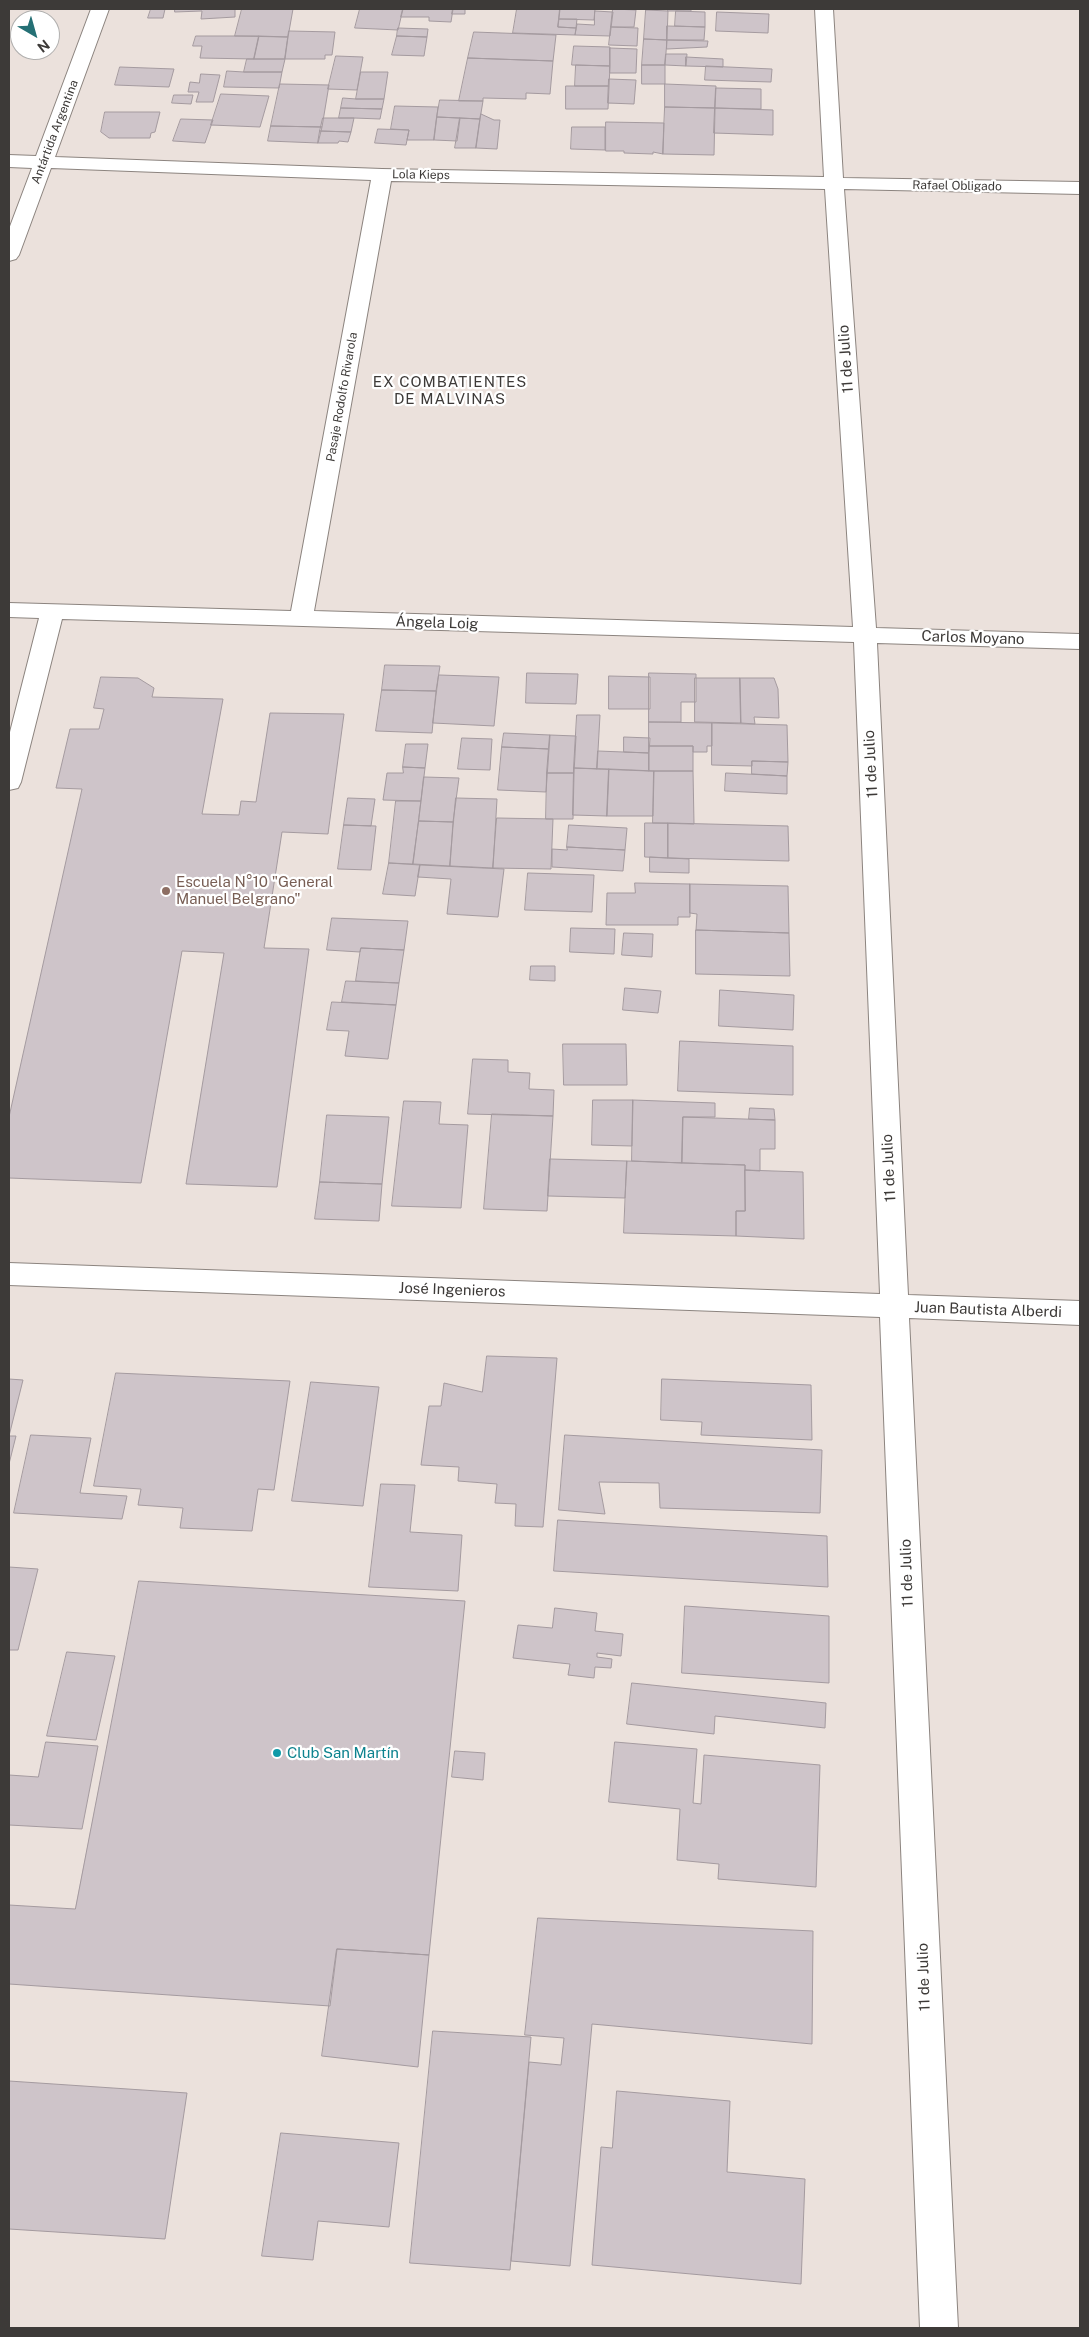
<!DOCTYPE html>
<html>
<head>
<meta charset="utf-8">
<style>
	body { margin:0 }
	#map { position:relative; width:1089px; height:2337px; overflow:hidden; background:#ebe1dc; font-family:"Public Sans",sans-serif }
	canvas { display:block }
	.frame { position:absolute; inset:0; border:10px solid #3d3a38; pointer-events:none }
	.north { position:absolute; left:10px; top:10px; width:50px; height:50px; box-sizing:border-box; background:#fff; border:1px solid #b1b0af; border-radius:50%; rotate:142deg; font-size:14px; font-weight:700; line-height:20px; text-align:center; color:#3d3a38 }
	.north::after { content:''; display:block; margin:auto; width:18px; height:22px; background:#257075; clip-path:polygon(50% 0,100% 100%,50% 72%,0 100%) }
</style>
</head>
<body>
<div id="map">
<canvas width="1089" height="2337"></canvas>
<div class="frame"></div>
<div class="north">N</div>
</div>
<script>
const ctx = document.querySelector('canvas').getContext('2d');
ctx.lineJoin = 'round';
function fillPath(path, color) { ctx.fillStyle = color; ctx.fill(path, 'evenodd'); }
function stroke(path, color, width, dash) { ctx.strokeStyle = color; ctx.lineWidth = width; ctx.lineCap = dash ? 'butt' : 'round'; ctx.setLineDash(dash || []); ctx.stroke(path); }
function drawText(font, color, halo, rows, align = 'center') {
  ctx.font = font + ' "Public Sans",sans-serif'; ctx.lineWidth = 4.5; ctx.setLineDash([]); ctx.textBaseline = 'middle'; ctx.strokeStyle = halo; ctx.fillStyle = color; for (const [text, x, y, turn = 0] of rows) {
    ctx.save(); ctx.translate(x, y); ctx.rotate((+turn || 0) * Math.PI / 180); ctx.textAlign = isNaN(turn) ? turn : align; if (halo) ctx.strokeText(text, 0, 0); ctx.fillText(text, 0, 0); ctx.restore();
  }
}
const building = new Path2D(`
	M151 9H165L163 18H148Z
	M175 9H235V17L201 19 202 11 175 12Z
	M242 9H293L288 37 235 36Z
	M360 9H403L398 30 355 28Z
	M403 9H453L451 22 429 21V17H401Z
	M453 9H465V14H452Z
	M517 9H560L558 27 576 28 575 35 513 33Z
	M560 9H595L594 20 559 19Z
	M613 9 636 10 634 27H611Z
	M668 9H691V11H668Z
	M646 10 668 11 667 40 644 39Z
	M595 11 613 12 610 36 575 35 577 24 594 25Z
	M676 11 705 12V27L675 26Z
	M717 12 769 14 768 33 716 31Z
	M559 19H577L576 28 558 27Z
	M667 26 705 27 704 40H667Z
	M611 27 638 28 637 46 609 45Z
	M398 28 428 29 427 37 397 36Z
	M289 31 335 32 332 55H325V59H285Z
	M474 32 556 35 553 61 468 58Z
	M196 36H259L254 59 200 58 202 46H193Z
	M259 36 288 37 285 59H254Z
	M397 36 427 37 424 56 392 55Z
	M644 39 667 40 665 65H642Z
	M667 40 708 41 707 47 667 49Z
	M574 46 610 47V66L572 65Z
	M610 48 637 49 636 73H610Z
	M666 54H687L686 66 665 65Z
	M336 56 363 57 357 90 328 89Z
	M686 57 723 59V67L686 66Z
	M468 58 553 61 550 94 526 93V99L483 98V101H459Z
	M247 59H285L282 72H244Z
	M576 65 610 66 609 86H575Z
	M642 65H665V84H642Z
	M706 66 772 69 771 82 705 80Z
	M120 67 174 69 169 87 115 85Z
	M227 71 244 72H282L279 88 224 87Z
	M361 72H388L384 99H356Z
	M201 74 220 75 213 102H196L199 92H188L190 82 199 83Z
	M609 79 636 80 634 104 608 103Z
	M280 84 329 85 322 127 271 126Z
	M665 84 716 86 715 108 665 107Z
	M566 86H609L608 109H566Z
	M716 88 761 89V109L715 108Z
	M221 94 269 96 260 127 211 125Z
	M174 95H193L191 104 172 103Z
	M343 98 356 99H384L382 109 341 108Z
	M440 100 483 101 480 119 437 117Z
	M395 106 438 107 434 140H407L409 130 391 129Z
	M665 107 715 108 714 155 663 154Z
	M341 108 382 109 380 119 354 118H339Z
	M715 108 773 110V135L714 133Z
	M105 112H160L155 132 151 133 150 138H109L101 132Z
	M481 114 494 120H500L497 149 476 148Z
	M437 117 460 118 457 141 434 140Z
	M323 118H354L351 132 320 131Z
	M460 118 480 119 476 148H455Z
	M181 119 213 120 205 143 173 141Z
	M606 122 664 123 663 154 653 152V154L624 153V151H606Z
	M271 126 322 127 318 143 268 141Z
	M572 127H605V150L571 149Z
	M378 129 409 130 406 145 375 143Z
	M320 131 351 132 348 142 339 141 338 143H318Z
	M385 665 440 666 436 691 382 690Z
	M527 673 578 674 576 704 526 703Z
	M649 673 696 674V702H681V722H649Z
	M439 675 499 677 494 726 433 723Z
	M609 676 650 677V709H609Z
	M101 677 138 678 154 688 152 697 223 699 202 814 239 815 241 801 256 802 270 713 344 714 328 834 282 832 264 948 309 949 277 1187 186 1184 224 953 182 951 141 1183 9 1178V1117L82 789 56 788 70 729H99L104 709 94 708Z
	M695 678H740L741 723 695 722Z
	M740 678H774L778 689 779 718 754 717 755 724 741 723Z
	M382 690 436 691 432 733 376 731Z
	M577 715H600L597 769 574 768Z
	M649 722 712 723V746H707V752H693V746H649Z
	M712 723 787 725 788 762 752 761V766L712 765Z
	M504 733 550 735 549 749 502 747Z
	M550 735 576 736 574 773H547Z
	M624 737 650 738 649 753 624 752Z
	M462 738 492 739 490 770 458 769Z
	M406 744H428L425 768 403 767Z
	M649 746H693V771H649Z
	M502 747 549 749 546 792 498 790Z
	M598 751 649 753V771L597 769Z
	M752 761 788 762 787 776 752 774Z
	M403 767 425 768 421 801 383 800 387 773H403Z
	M574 768 609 769 607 816 573 815Z
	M609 769 654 771 653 816H607Z
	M654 771H693L694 824 653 823Z
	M547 773H574L573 819H546Z
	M726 773 787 776V794L725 791Z
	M424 777 459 778 453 822 419 821Z
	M348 798 375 799 371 826 344 825Z
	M456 798 497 799 493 868 450 866Z
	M396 801H421L413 864 389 863Z
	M497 818 553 819 551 869 493 868Z
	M419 821 453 822 450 866 413 864Z
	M645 823H668V858L645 857Z
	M668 823 788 826 789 861 668 858Z
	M344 825 376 826 371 870 338 869Z
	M569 825 627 828 625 850 567 847Z
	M567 847 625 850 623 871 552 867V849L567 850Z
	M650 857 689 859V873L650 872Z
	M389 863 420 865 415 896 383 894Z
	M420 865 504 869 498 917 447 914 451 879 418 877Z
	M528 873 594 875 592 912 525 910Z
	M635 883 690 884V917H678V925H606L607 893H635Z
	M690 884 788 886 789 933 696 930 697 914 690 913Z
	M332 918 408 921 404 950 361 948 360 952 327 950Z
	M571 928 615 929 614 954 570 952Z
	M696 930 789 933 790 976 696 974Z
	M624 933 653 934 652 957 622 955Z
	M361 948 404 950 399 983 356 981Z
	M531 966H555V981L530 980Z
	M346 981 399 983 396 1005 342 1002Z
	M625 988 661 991 658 1013 623 1010Z
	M720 990 794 995 793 1030 719 1026Z
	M332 1002 396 1005 388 1059 345 1056 349 1031 327 1030Z
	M680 1041 793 1046V1095L678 1091Z
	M563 1044H626L627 1085H564Z
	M473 1059 508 1060V1072L530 1073 529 1089 554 1090 553 1116 468 1114Z
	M593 1100H633L632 1146 592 1145Z
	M633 1100 715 1103V1117H683L682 1163 632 1161Z
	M404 1101 441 1102 439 1124 468 1125 461 1208 392 1206Z
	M750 1108 774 1109 775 1120 749 1119Z
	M492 1114 553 1116 547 1211 484 1209Z
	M327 1115 389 1117 382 1184 320 1182Z
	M683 1117 775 1120V1149H760V1171L745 1170V1165L682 1163Z
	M550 1159 627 1161 625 1198 548 1196Z
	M627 1161 745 1165V1211H736V1236L624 1233Z
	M745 1170 803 1172 804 1239 736 1236V1211H745Z
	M320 1182 382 1184 379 1221 315 1219Z
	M487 1356 557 1358 543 1527 515 1526 516 1504 495 1503 497 1484 458 1481 459 1467 421 1465 429 1406H441L444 1383 482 1392Z
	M116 1373 290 1381 274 1490 258 1489 252 1531 180 1528 183 1508 138 1505 141 1489 94 1486Z
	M9 1379 23 1380 9 1436H16L9 1464Z
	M662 1379 811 1385 812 1440 701 1435 702 1422 661 1420Z
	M311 1382 379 1387 363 1506 292 1501Z
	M31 1435 91 1438 80 1493 127 1496 122 1519 14 1513Z
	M565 1435 822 1450 820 1513 660 1508 659 1483 599 1482 605 1514 559 1510Z
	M381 1484 415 1485 410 1532 462 1535 458 1591 369 1587Z
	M558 1520 827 1536 828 1587 554 1571Z
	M9 1567 38 1569 18 1650H9Z
	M139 1581 465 1601 429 1955 337 1949 330 2006 9 1984V1905L75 1909Z
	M685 1606 829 1616V1683L682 1673Z
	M555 1608 597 1613 595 1631 623 1634 621 1656 597 1653V1657L612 1659 611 1668 595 1667 594 1678 568 1675 570 1664 513 1658 518 1625 552 1628Z
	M67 1652 115 1656 96 1740 47 1736Z
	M632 1683 826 1703 825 1728 715 1716 714 1734 627 1724Z
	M46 1742 98 1746 82 1829 9 1825V1775L38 1777Z
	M615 1742 697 1749 693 1803 701 1804 704 1755 820 1765 816 1887 718 1879 719 1864 677 1860 680 1809 609 1802Z
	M455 1751 485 1753 483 1780 452 1777Z
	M538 1918 813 1931 812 2044 592 2024 570 2266 511 2261 529 2062 561 2065 564 2038 525 2035Z
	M337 1949 429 1955 418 2067 322 2056Z
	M433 2031 531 2037 510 2270 410 2263Z
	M9 2081 187 2093 165 2239 9 2229Z
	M617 2091 730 2101 727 2172 805 2179 801 2284 592 2265 601 2147 612 2148Z
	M281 2133 399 2143 389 2227 318 2221 313 2260 262 2256Z`);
const minor = new Path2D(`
	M91 9H109L55 157 382 169 824 177 815 9H833L843 178 1080 182V194L844 189 876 628 1080 634V649L877 643 908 1295 1080 1301V1325L909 1318 958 2328H920L880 1317 9 1285V1263L880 1294 854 642 62 619 21 782 18 788 9 790V736L39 618 9 617V603L291 611 371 180 51 168 19 255 16 259 9 261V229L32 168 9 167V155L36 156ZM391 181 825 189 853 627 314 611Z`);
const markers = [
	[166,891,5,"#8d6e63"],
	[277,1753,5,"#0f9aa8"]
];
const farStreetnames = [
	["Antártida Argentina",55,132,-69],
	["Lola Kieps",421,175,1],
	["Rafael Obligado",957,186,1],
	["Pasaje Rodolfo Rivarola",342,397,-80]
];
const streetNames = [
	["11 de Julio",846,359,-94],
	["Ángela Loig",437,623,2],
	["Carlos Moyano",973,638,2],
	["11 de Julio",871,764,-93],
	["11 de Julio",889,1168,-93],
	["José Ingenieros",452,1290,2],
	["Juan Bautista Alberdi",988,1310,2],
	["11 de Julio",907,1573,-92],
	["11 de Julio",924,1977,-92]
];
const farQuarternames = [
	["EX COMBATIENTES",450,382],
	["DE MALVINAS",450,399]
];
const educationNames = [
	["Escuela N°10 \"General",176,882],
	["Manuel Belgrano\"",176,899]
];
const cultureNames = [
	["Club San Martín",287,1753]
];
fillPath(building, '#cec4c9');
stroke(building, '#a49a9f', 1);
stroke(minor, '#8c847f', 2);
fillPath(minor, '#fff');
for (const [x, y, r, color] of markers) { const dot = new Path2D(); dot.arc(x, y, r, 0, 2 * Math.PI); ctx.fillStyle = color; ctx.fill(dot); stroke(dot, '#fff', 2); }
drawText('12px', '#3d3a38', '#fff', farStreetnames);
drawText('15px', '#3d3a38', '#fff', streetNames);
ctx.letterSpacing = '1px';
drawText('15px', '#3d3a38', '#fff', farQuarternames);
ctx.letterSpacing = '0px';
drawText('15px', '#785e54', '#fff', educationNames, 'left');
drawText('15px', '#0d838f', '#fff', cultureNames, 'left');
</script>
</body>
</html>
